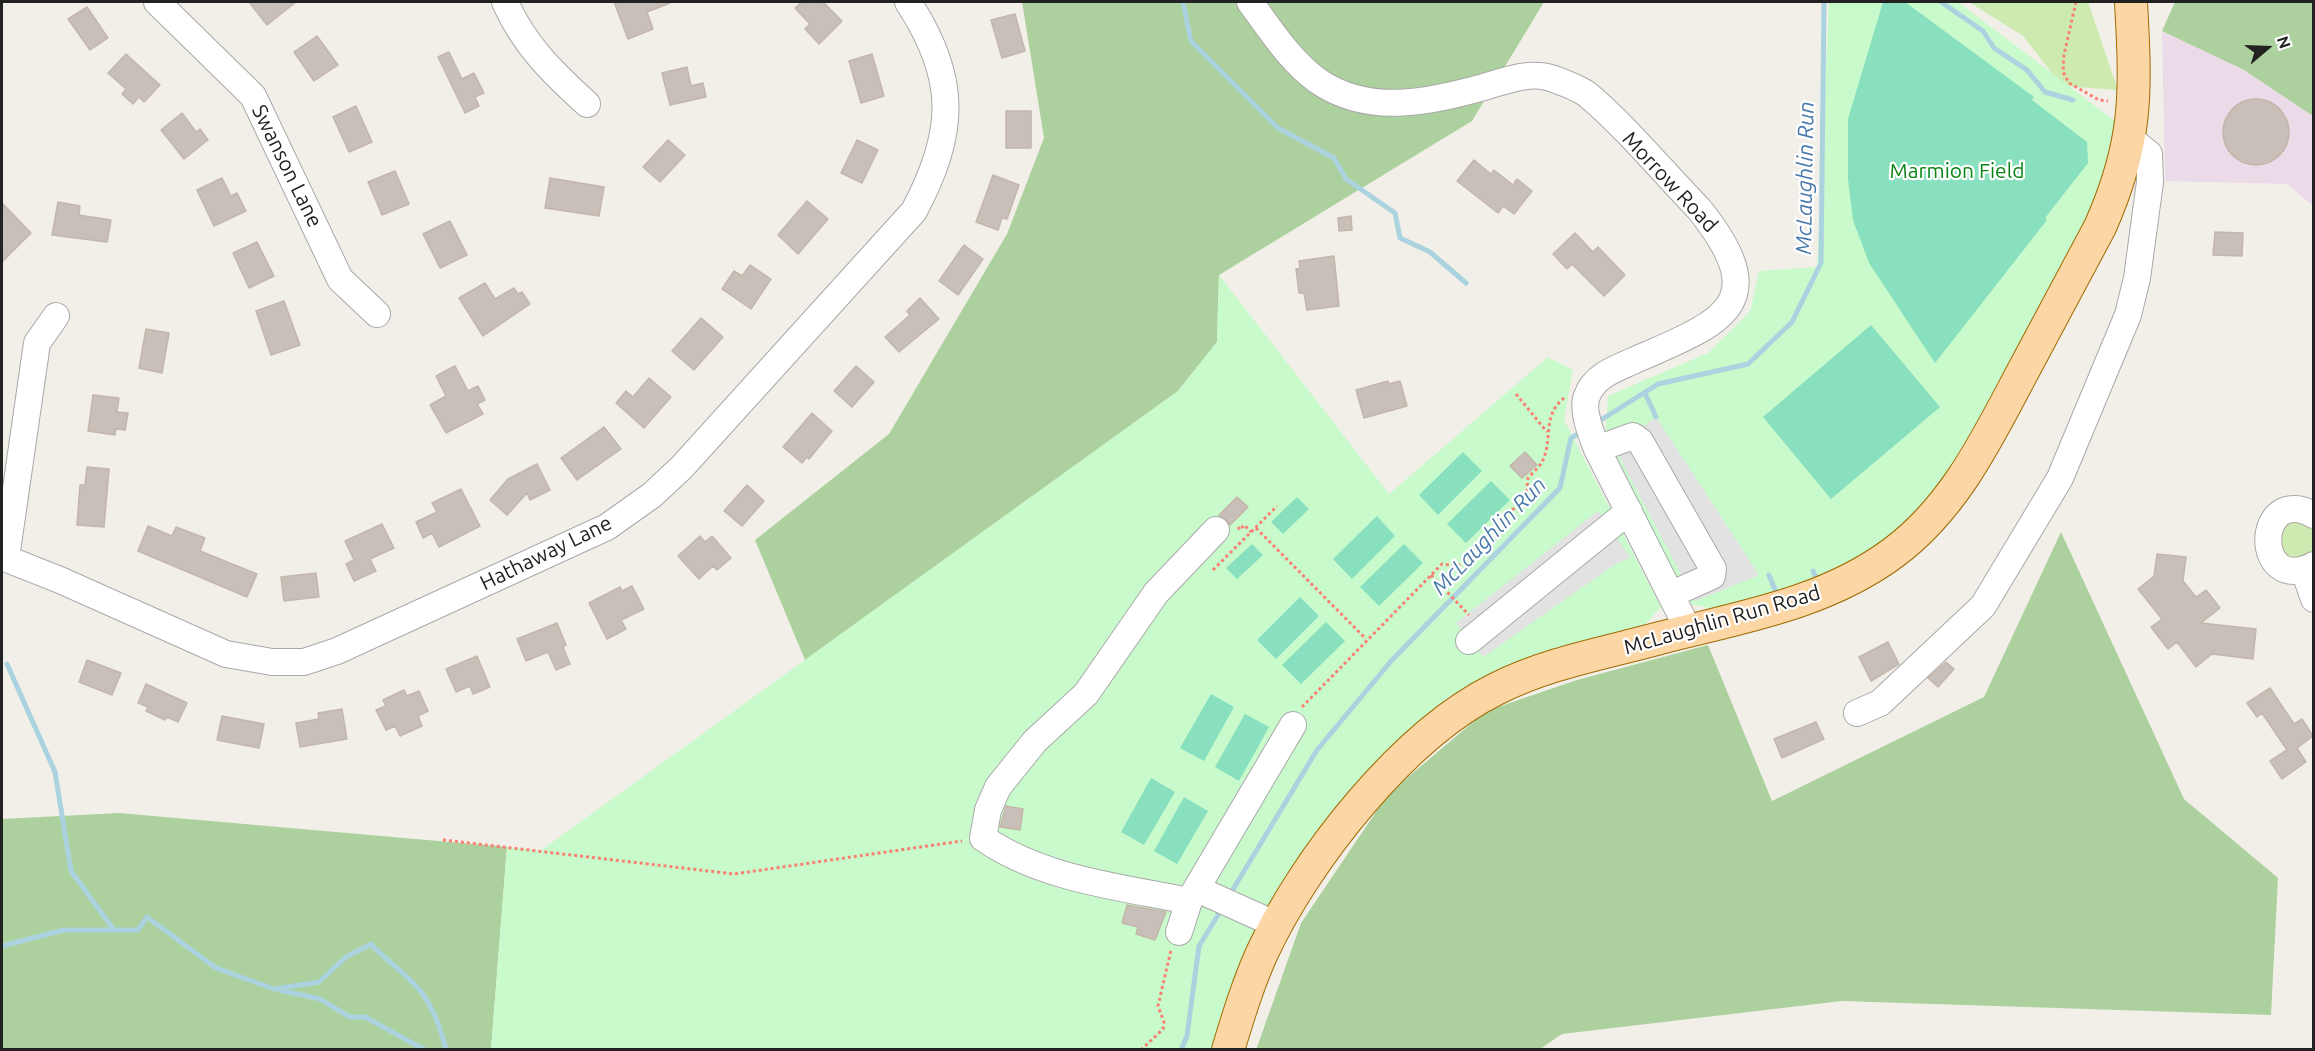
<!DOCTYPE html>
<html>
<head>
<meta charset="utf-8">
<style>
	body { margin:0 }
	#map { position:relative; width:2315px; height:1051px; overflow:hidden; background:#f2efe9; font-family:Ubuntu,sans-serif }
	canvas { display:block }
	.frame { position:absolute; inset:0; border:3px solid #222; pointer-events:none }
	.north { position:absolute; left:2237px; top:18px; width:60px; height:60px; -webkit-text-stroke:4px #fff; paint-order:stroke; rotate:71deg; font-size:16px; font-weight:700; line-height:24px; text-align:center; color:#222 }
	.north::after { content:''; display:block; margin:auto; width:21px; height:27px; background:#222; clip-path:polygon(50% 0,100% 100%,50% 72%,0 100%) }
</style>
</head>
<body>
<div id="map">
<canvas width="2315" height="1051"></canvas>
<div class="frame"></div>
<div class="north">N</div>
</div>
<script>
const ctx = document.querySelector('canvas').getContext('2d');
ctx.lineJoin = 'round';
function fillPath(path, color) { ctx.fillStyle = color; ctx.fill(path, 'evenodd'); }
function stroke(path, color, width, dash) { ctx.strokeStyle = color; ctx.lineWidth = width; ctx.lineCap = dash ? 'butt' : 'round'; ctx.setLineDash(dash || []); ctx.stroke(path); }
function drawText(font, color, halo, rows, align = 'center') {
  ctx.font = font + ' Ubuntu,sans-serif'; ctx.lineWidth = 4.5; ctx.setLineDash([]); ctx.textBaseline = 'middle'; ctx.strokeStyle = halo; ctx.fillStyle = color; for (const [text, x, y, turn = 0] of rows) {
    ctx.save(); ctx.translate(x, y); ctx.rotate((+turn || 0) * Math.PI / 180); ctx.textAlign = isNaN(turn) ? turn : align; if (halo) ctx.strokeText(text, 0, 0); ctx.fillText(text, 0, 0); ctx.restore();
  }
}
const industrial = new Path2D(`
	M2162 31 2244 70 2313 116V206L2287 184 2165 181Z`);
const grass = new Path2D(`
	M1969 2H2088L2118 90 2062 86 2023 36Z
	M2277 540a19 19 0 1 1 38 0a19 19 0 1 1-38 0Z`);
const forest = new Path2D(`
	M1022 2H1544L1472 121 1219 275 1217 342 1178 391 805 660 755 540 889 434 1007 234 1044 138Z
	M2175 2H2313V116L2244 70 2162 31Z
	M2061 532 2184 799 2278 878 2271 1015 1842 1001 1562 1034 1540 1049 1256 1050 1301 923 1388 794 1486 711 1577 680 1708 645 1772 801 1984 697Z
	M119 813 507 847 491 1049 2 1050V819Z`);
const park = new Path2D(`
	M1829 2H1958L2119 124 2106 180 1982 418 1915 521 1839 572 1721 611 1687 603 1604 453 1608 396 1708 353 1750 312 1759 271 1817 267Z
	M1219 275 1389 494 1548 357 1573 370 1564 420 1661 607 1637 633 1522 664 1448 697 1352 793 1252 937 1211 1049 491 1050 507 847 540 851 1178 391 1217 342Z`);
const pitch = new Path2D(`
	M1883 2H1905L2034 97 2032 100 2087 142 2088 163 2045 218 2047 220 1935 363 1869 263 1853 220 1848 179V119Z
	M1871 325 1940 407 1831 499 1763 417Z
	M1463 452 1482 471 1438 515 1419 495Z
	M1491 481 1510 500 1466 543 1447 524Z
	M1297 497 1309 509 1283 534 1271 522Z
	M1377 516 1395 536 1352 579 1333 559Z
	M1252 544 1263 555 1237 579 1226 568Z
	M1404 544 1423 563 1379 606 1360 587Z
	M1300 597 1319 616 1276 659 1257 640Z
	M1326 622 1345 641 1301 684 1282 665Z
	M1211 694 1234 707 1204 761 1180 748Z
	M1245 714 1269 727 1239 781 1215 767Z
	M1151 778 1175 792 1144 845 1121 832Z
	M1184 797 1208 811 1177 864 1154 851Z`);
const parking = new Path2D(`
	M1656 417 1759 575 1695 601 1614 447Z
	M1598 511 1631 558 1617 563 1483 657 1456 623Z`);
const stream = new Path2D(`
	M1183 2 1191 41 1278 128 1334 158 1346 179 1395 213 1400 238 1430 252 1466 283
	M1941 2 1983 31 1994 48 2027 70 2045 92 2073 100
	M1645 393 1656 417
	M1596 423 1658 384 1748 364 1792 322 1821 263 1824 2
	M1813 571 1818 582
	M1769 575 1778 597
	M7 664 55 772 71 871 114 930
	M1229 896 1317 750 1392 660 1560 488 1571 438 1583 431
	M2 946 64 930H138L147 917 216 968 274 989 319 982 346 957 371 944C385 959 402 971 416 986 431 1001 441 1029 446 1050
	M279 990 320 999 350 1017H365L425 1050
	M1181 1050 1187 1036 1199 946 1223 907`);
const building = new Path2D(`
	M249 2H296L267 25Z
	M614 2H670V3L647 12 653 29 628 39Z
	M802 2H823L842 21 819 44 805 29 810 24 795 8Z
	M87 7 108 38 90 50 68 19Z
	M1015 14 1025 51 1002 58 991 20Z
	M317 36 338 65 314 81 294 52Z
	M449 52 462 79 474 73 484 93 475 97 479 106 465 113 438 57Z
	M126 54 160 85 144 102 139 97 133 104 122 94 126 89 108 73Z
	M872 54 884 96 861 103 849 61Z
	M687 67 691 86 703 83 706 97 670 105 662 73Z
	M2223 132a33 33 0 1 1 66 0a33 33 0 1 1-66 0Z
	M356 106 372 142 349 152 333 117Z
	M1006 111H1031V148H1006Z
	M182 113 196 132 200 129 208 140 184 159 161 130Z
	M668 140 685 155 660 182 643 167Z
	M857 140 878 150 862 183 841 173Z
	M1474 160 1491 174 1494 170 1513 185 1517 179 1532 191 1514 214 1503 206 1498 213 1457 181Z
	M395 171 409 204 382 215 368 182Z
	M993 175 1019 185 1007 219 1002 218 998 230 976 222Z
	M222 178 231 196 237 193 246 211 214 226 197 190Z
	M550 178 604 187 599 216 545 208Z
	M807 201 828 219 798 254 778 235Z
	M58 202 80 206 79 215 111 220 107 242 52 235Z
	M2 203 31 233 2 262Z
	M1351 216 1352 230 1339 231 1338 218Z
	M450 221 467 255 440 268 423 234Z
	M2215 232 2243 233 2242 256 2213 255Z
	M1575 233 1593 252 1598 247 1625 275 1604 296 1572 264 1567 269 1553 254Z
	M257 242 274 276 249 288 233 253Z
	M964 245 983 259 958 295 939 281Z
	M1334 256 1339 306 1307 310 1304 293H1299L1296 269 1300 268 1299 261Z
	M750 265 771 279 751 309 722 289 734 271 742 276Z
	M485 283 495 299 514 288 518 294 522 292 530 304 483 336 459 298Z
	M920 298 939 319 899 352 885 337 910 315 907 311Z
	M284 301 300 345 271 355 256 311Z
	M701 318 723 337 694 370 672 351Z
	M146 329 169 333 162 373 139 368Z
	M455 366 468 391 478 386 485 400 477 404 483 414 446 433 430 405 446 396 436 376Z
	M856 366 874 382 852 407 834 391Z
	M649 378 671 397 644 428 616 403 626 391 633 397Z
	M1388 381 1389 384 1400 381 1407 406 1364 418 1356 390Z
	M93 395 119 398 117 412 128 413 125 430 116 429 115 435 88 431Z
	M812 413 832 431 809 459 807 457 802 463 783 447Z
	M604 427 621 449 577 480 561 458Z
	M1525 452 1537 465 1522 478 1510 466Z
	M537 464 550 490 530 500 527 493 507 515 490 500 508 479Z
	M87 467 109 469 104 527 77 525 80 485H85Z
	M747 485 764 501 742 526 724 511Z
	M461 489 480 526 439 547 432 533 423 538 416 522 437 512 432 503Z
	M1237 497 1248 507 1230 525 1219 515Z
	M382 524 394 548 370 559 376 571 354 581 346 564 354 560 345 541Z
	M148 526 172 536 176 527 205 538 200 551 257 574 247 597 138 551Z
	M700 536 705 542 712 536 731 558 717 570 713 566 699 579 678 556Z
	M2157 554 2186 557 2183 581 2196 597 2206 590 2220 608 2201 623 2256 629 2253 659 2212 654 2196 667 2177 642 2168 649 2151 627 2162 619 2138 589 2154 576Z
	M316 573 319 597 284 601 281 577Z
	M632 586 644 609 621 620 626 629 607 639 589 603 620 587 622 591Z
	M557 623 566 645 563 647 570 664 556 670 548 652 526 661 517 639Z
	M1888 642 1899 664 1871 681 1859 657Z
	M477 656 490 687 473 694 470 686 456 692 446 669Z
	M87 660 121 673 112 695 79 682Z
	M1946 662 1954 669 1938 687 1928 678Z
	M146 684 187 703 178 722 167 717 165 720 146 711 148 707 138 703Z
	M2270 688 2294 724 2302 719 2313 736 2297 748 2306 762 2282 779 2270 761 2287 750 2262 713 2257 717 2247 703Z
	M404 690 407 696 419 691 428 711 418 716 422 726 400 736 395 726 386 730 376 710 386 706 383 700Z
	M342 709 347 739 300 747 296 723 319 719 318 713Z
	M222 716 264 724 259 748 217 740Z
	M1816 722 1824 739 1782 758 1774 739Z
	M1006 806 1023 809 1020 830 1000 827Z
	M1127 905 1166 912 1155 940 1136 934 1138 927 1122 923Z`);
const path = new Path2D(`
	M2076 2 2064 55 2063 72 2069 83 2099 100 2108 101
	M1516 394 1547 432
	M1238 527 1240 530 1244 525 1251 532
	M1256 528 1366 639
	M1213 570 1277 506
	M1431 575 1469 615
	M1302 707 1442 564 1458 566 1526 496 1528 478C1533 472 1540 467 1543 460 1553 437 1542 416 1564 398
	M443 840 734 874 962 841
	M1141 1050 1163 1029 1164 1022 1158 1006 1171 950`);
const minor = new Path2D(`
	M157 2 253 96 340 279 377 314
	M505 2C524 45 552 72 587 104
	M1250 2C1270 29 1290 61 1318 81 1369 116 1429 102 1484 87 1504 81 1530 71 1551 78 1562 82 1579 88 1588 95 1628 129 1663 172 1699 209 1777 306 1719 323 1633 361 1615 369 1594 376 1587 396 1581 410 1592 436 1597 449L1689 631
	M1597 449 1633 436 1640 441 1713 569 1712 576 1672 594
	M2314 515C2254 482 2252 597 2314 565
	M2 557 60 580 226 654 272 662H304L337 651 607 527 652 495 682 467 914 211C956 132 958 78 908 2
	M6 558 37 343 56 316
	M2304 570 2314 599
	M1469 641 1629 511
	M1857 713 1880 703 1983 606 2060 478 2128 315 2137 278 2150 182 2149 154 2131 139
	M1197 889 1277 925
	M1189 901C1120 887 1042 879 983 838L988 810 998 787 1035 741 1086 694 1156 593 1216 530
	M1179 932 1189 901 1293 725`);
const major = new Path2D(`
	M1228 1050C1238 1017 1248 984 1262 953 1305 860 1403 735 1496 689 1547 663 1605 653 1660 638 1741 617 1824 604 1893 553 1954 508 1987 439 2022 373 2048 325 2074 276 2100 227 2138 142 2136 92 2131 2`);
const streetNames = [
	["Swanson Lane",287,166,64],
	["Morrow Road",1670,182,47],
	["Hathaway Lane",546,553,-26],
	["McLaughlin Run Road",1722,620,-16]
];
const parkNames = [
	["Marmion Field",1957,171]
];
const waterNames = [
	["McLaughlin Run",1805,178,-89],
	["McLaughlin Run",1489,536,-46]
];
fillPath(industrial, '#ebdbe8');
fillPath(grass, '#cdebb0');
fillPath(forest, '#add19e');
fillPath(park, '#c8facc');
fillPath(pitch, '#88e0be');
fillPath(parking, '#e2e2e2');
stroke(stream, '#aad3df', 5);
fillPath(building, '#c7bfb8');
stroke(building, '#c4b6ab', 1.5);
stroke(minor, '#a9a9a9', 28);
stroke(major, '#a06b00', 34);
stroke(path, '#fa8072', 3, [3, 3]);
stroke(minor, '#fff', 26);
stroke(major, '#fcd6a4', 32);
drawText('21px', '#222', '#fff', streetNames);
drawText('21px', '#0c8416', '#fff', parkNames);
drawText('italic 22px', '#4a7aab', '#fff', waterNames);
</script>
</body>
</html>
